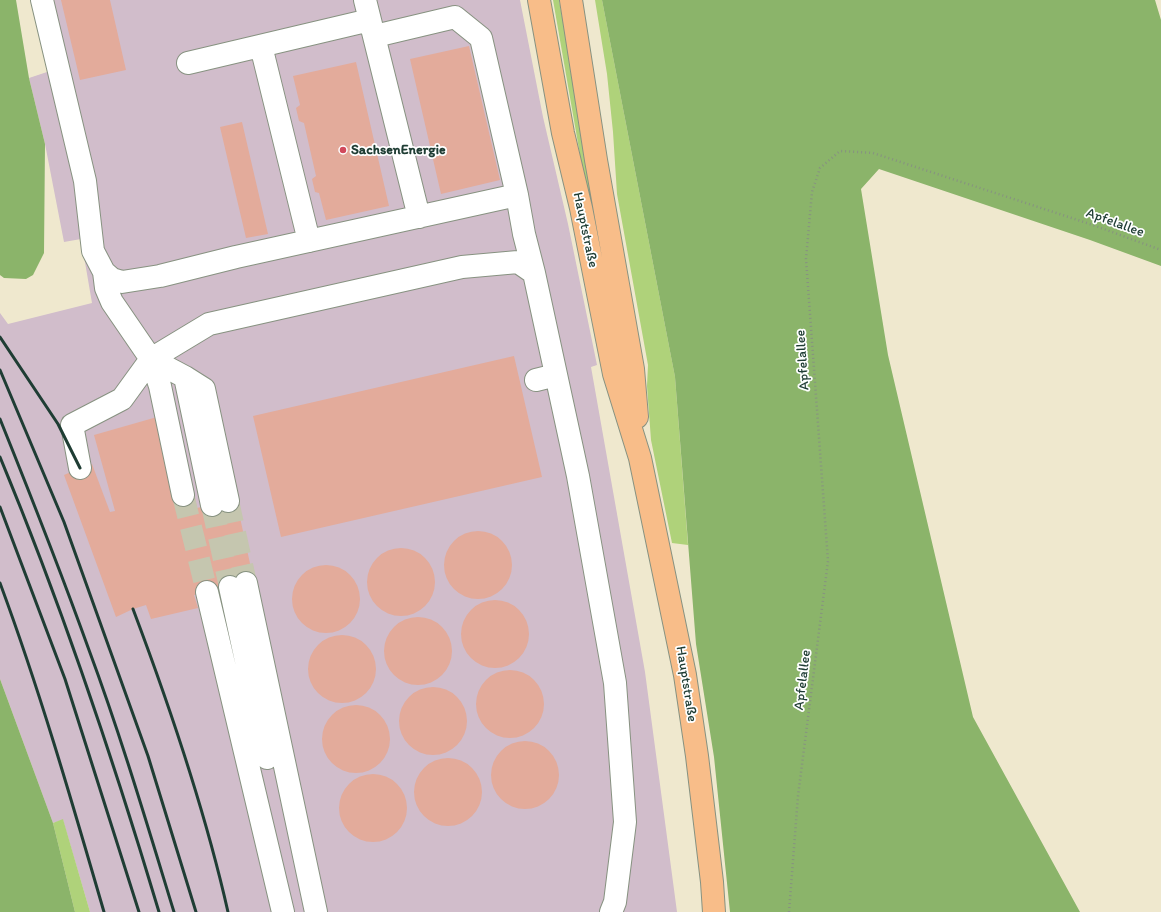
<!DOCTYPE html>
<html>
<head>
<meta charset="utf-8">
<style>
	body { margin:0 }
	canvas { display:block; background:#efe8ce }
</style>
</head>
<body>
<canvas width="1161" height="912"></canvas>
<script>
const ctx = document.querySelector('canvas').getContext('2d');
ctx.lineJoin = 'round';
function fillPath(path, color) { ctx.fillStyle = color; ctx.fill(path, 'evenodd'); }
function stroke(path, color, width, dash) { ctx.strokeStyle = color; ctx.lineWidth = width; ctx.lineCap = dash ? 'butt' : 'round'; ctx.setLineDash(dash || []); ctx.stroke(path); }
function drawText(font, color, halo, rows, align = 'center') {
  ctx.font = font + ' Itim,sans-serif'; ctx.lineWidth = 3.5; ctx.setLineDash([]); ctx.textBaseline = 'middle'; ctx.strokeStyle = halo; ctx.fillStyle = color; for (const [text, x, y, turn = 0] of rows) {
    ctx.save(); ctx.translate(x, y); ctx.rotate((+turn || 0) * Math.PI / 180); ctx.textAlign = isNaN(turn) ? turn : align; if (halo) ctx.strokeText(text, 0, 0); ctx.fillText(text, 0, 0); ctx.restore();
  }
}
const industrial = new Path2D(`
	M36 0H520L543 117 568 224 597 365 591 367 645 672 677 912H90L63 820 53 823 0 679V313L8 324 92 303 81 239 64 242 45 144 29 78 53 70Z`);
const green = new Path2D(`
	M553 0H559L624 363 590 212Z
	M595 0H602L675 377 688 545 672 543 651 440 647 386 648 365 617 194 613 132 607 74Z
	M63 819 90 912H75L53 823Z`);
const forest = new Path2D(`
	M0 0H16L29 78 45 144 44 253 33 275 26 279 4 278 0 275Z
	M602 0H1155L1161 20V266L1090 240 879 169 861 189 888 355 973 717 1080 912H730L714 757 696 644 675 377Z
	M0 679 53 823 75 912H0Z`);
const building = new Path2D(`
	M61 0H110L126 70 80 80Z
	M469 46 500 180 441 194 410 59Z
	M356 62 389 206 326 220 319 193 315 192 312 179 316 176 304 123 299 121 296 108 300 105 293 76Z
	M242 122 268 234 246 238 220 127Z
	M514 356 542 477 281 537 253 416Z
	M164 415 194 493 197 508 236 499 254 582 194 595 198 608 151 619 146 605 133 609 116 617 64 475 80 468 92 464 110 512 115 511 94 435Z
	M444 565a34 34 0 1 1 68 0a34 34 0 1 1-68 0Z
	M367 582a34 34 0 1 1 68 0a34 34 0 1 1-68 0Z
	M292 599a34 34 0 1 1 68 0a34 34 0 1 1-68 0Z
	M461 634a34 34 0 1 1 68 0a34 34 0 1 1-68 0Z
	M384 651a34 34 0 1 1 68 0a34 34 0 1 1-68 0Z
	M308 669a34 34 0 1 1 68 0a34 34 0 1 1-68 0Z
	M476 704a34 34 0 1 1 68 0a34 34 0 1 1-68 0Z
	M399 721a34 34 0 1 1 68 0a34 34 0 1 1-68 0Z
	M322 739a34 34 0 1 1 68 0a34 34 0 1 1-68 0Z
	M491 775a34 34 0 1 1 68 0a34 34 0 1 1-68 0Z
	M414 792a34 34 0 1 1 68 0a34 34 0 1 1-68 0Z
	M339 808a34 34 0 1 1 68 0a34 34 0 1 1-68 0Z`);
const minorTunnel = new Path2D(`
	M183 495 207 592
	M228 501 246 583
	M212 505 230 587`);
const path = new Path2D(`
	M789 912 798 796 828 561 806 259 812 192 820 168 840 151 873 153 1093 225 1161 250`);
const minor = new Path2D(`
	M42 0 85 181 93 251 104 272 112 279 122 282 160 276 236 257 517 195 481 38 455 17 375 36
	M365 0 419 217
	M261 46 309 241
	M188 63 370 20
	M517 195 524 234 534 273 578 476 615 683 625 822 615 902 611 912
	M104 272 106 288 112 302 151 359 185 377 212 505
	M151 359 160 386 183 495
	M185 377 204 389 228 501
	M536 380 556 375
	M80 468 72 425 122 399 151 359 209 324 462 267 518 262 534 273
	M246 583 316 912
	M230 587 267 758
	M207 592 283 912`);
const major = new Path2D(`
	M539 0 563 133 581 208 614 374 640 458 685 675 697 756 712 882 714 912
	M571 0 596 160 633 369 637 417`);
const rail = new Path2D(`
	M0 337 58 424 80 468
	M0 370 64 522 148 756 196 912
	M0 419C31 496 61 572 89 650 121 736 147 824 174 912
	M0 457C62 606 113 758 159 912
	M0 507 65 679 139 912
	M0 583C40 691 72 802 104 912
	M133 609C170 707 205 810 228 912`);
const markers = [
	[343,150,4,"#d1495b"]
];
const poiNames = [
	["SachsenEnergie",351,150]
];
const streetNames = [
	["Apfelallee",1115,223,20],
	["Hauptstraße",585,230,78],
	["Apfelallee",803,360,-94],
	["Apfelallee",803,680,-83],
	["Hauptstraße",686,684,81]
];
fillPath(industrial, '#d1bdcb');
fillPath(green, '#afd27a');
fillPath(forest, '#8bb46a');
fillPath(building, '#e3ab9b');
stroke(minorTunnel, '#c5c6af', 22, [22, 11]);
stroke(minor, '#879281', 24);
stroke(major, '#879281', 24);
stroke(path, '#879281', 2.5, [1, 3]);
stroke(minor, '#fff', 22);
stroke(major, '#f8bd89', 22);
stroke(rail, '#1f3d34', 3);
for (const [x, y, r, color] of markers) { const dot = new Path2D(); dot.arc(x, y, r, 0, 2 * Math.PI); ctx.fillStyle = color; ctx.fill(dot); stroke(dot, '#fff', 1.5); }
drawText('bold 14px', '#1f3d34', '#fff', poiNames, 'left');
drawText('14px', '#1f3d34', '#fff', streetNames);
</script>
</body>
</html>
